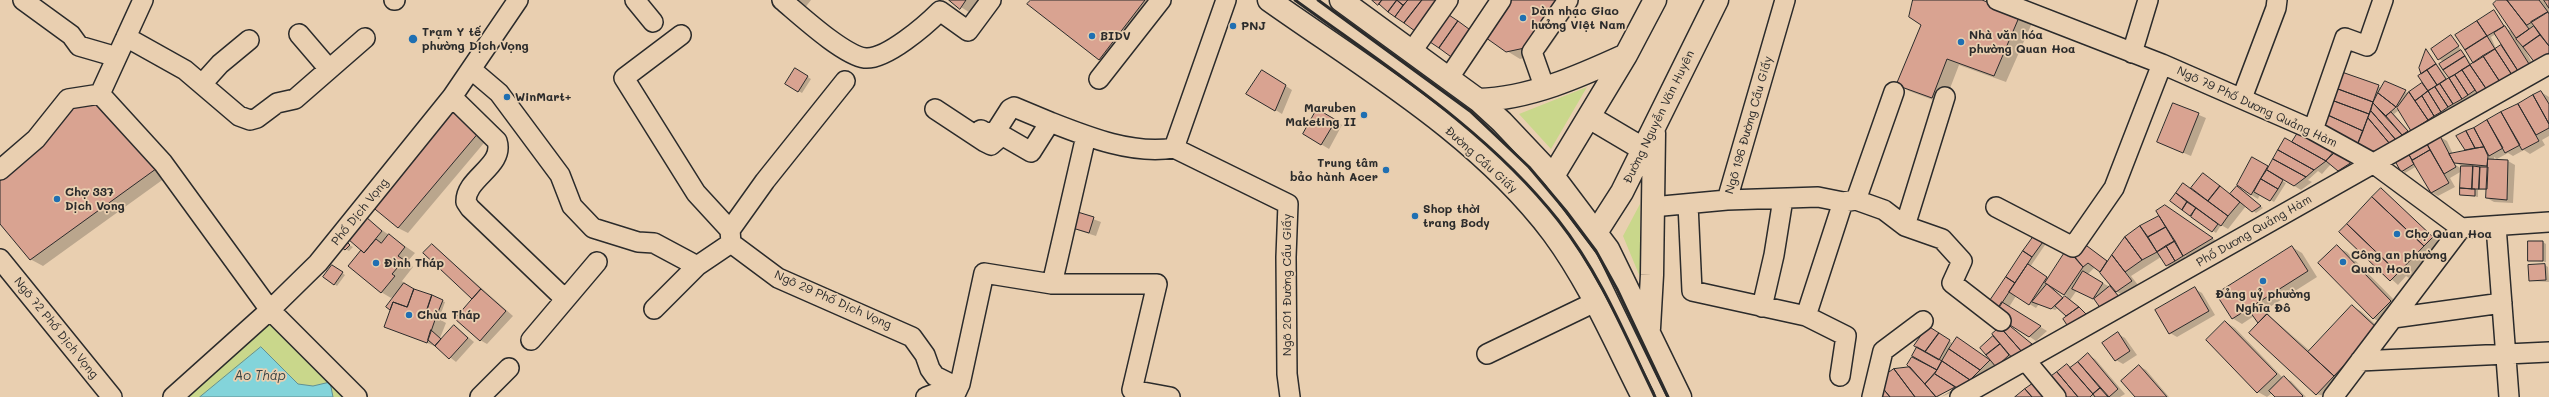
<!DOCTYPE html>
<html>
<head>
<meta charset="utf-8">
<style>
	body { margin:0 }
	canvas { display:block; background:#e9cfb0 }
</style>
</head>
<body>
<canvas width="2549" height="397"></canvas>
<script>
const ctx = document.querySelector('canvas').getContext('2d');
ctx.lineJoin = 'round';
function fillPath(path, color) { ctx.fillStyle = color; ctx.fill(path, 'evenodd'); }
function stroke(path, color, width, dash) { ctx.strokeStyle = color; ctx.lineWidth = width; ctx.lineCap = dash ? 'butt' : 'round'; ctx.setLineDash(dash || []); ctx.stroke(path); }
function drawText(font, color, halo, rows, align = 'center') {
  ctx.font = font + ' Mali,sans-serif'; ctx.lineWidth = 3.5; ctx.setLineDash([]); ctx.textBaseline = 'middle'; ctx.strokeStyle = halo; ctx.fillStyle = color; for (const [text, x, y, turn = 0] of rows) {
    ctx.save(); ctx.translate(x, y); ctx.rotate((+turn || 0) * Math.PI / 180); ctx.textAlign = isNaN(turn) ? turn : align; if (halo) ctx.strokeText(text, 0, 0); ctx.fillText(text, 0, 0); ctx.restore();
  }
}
const green = new Path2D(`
	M1587 87 1551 149 1519 114Z
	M1640 204V277L1623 236Z
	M271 320 351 397H185Z`);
const water = new Path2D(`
	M261 347 298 384 313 386 330 382 333 397H200Z`);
const shadow = new Path2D(`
	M788 0H811L804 9Z
	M950 0H988L975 16Z
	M1032 0H1166L1114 67 1099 59Z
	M1374 0H1442L1445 13 1480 37 1419 33Z
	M1575 0 1579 4 1546 52 1520 59 1507 51Z
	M1914 0H1978L2032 23 2006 82 1959 65 1944 104 1909 91 1897 84 1922 25 1910 17Z
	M2498 0H2543L2546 5 2545 0H2549V62L2521 43 2535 68 2478 92 2432 121 2412 131 2399 110 2394 114 2410 133 2394 146 2325 130 2336 71 2382 88 2410 93 2424 84 2423 74 2427 51 2450 82 2452 81 2441 64 2444 62 2439 59 2451 36 2472 65 2475 63 2494 12 2507 29 2514 33ZM2496 34 2503 45 2496 49 2491 37ZM2392 104 2398 107V110L2391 106Z
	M795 69 811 79 802 93 786 84Z
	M1269 75 1292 90 1282 114 1248 93Z
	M2541 92 2549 97V136L2542 140 2545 145 2530 154 2524 150 2513 156 2508 153 2497 159 2494 157V160L2508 161 2515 165 2513 203 2494 202 2487 198 2488 190H2478V197L2461 195 2462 171 2450 178 2455 187 2438 196 2431 192 2417 166 2405 173 2396 161 2440 137 2447 141 2453 154 2468 151 2458 136ZM2409 156H2410L2414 162H2412ZM2450 160 2462 166V169L2449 161Z
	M2173 104 2206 118 2191 156 2158 142Z
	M105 106 172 173 43 266 30 259 0 222Z
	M453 109 489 137 408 233 398 228Z
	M1318 111 1342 125 1329 149 1304 134Z
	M2292 144 2343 152 2355 165 2342 172 2331 164 2322 174 2318 171 2308 180 2312 182 2301 190 2273 173 2272 175 2286 183 2274 202 2260 194 2258 199 2251 195 2253 158 2269 167Z
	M2203 174 2231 195 2240 189 2263 208 2256 213 2246 206 2228 229 2221 225 2216 233 2171 201 2183 185 2195 192Z
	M2381 189 2439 242 2431 250 2433 252 2409 278 2406 276 2398 285 2340 232Z
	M2165 206 2218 242 2191 259 2185 256 2186 258 2170 268 2161 257 2131 276 2138 285 2123 295 2115 291 2123 300H2095L2077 290 2070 300 2090 318 2068 316 2058 308 2055 310 2039 304 2036 308 2016 296 2009 307 2047 331 2036 341 1987 308 2036 235 2047 242 2030 267 2049 278 2079 241 2108 261 2125 237 2160 216ZM2095 267 2101 272 2114 289 2087 275ZM2049 284 2067 296 2064 299Z
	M1071 211 1101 222 1096 236 1074 229Z
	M366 219 415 253 407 262 413 267 402 281 404 283 415 290 445 302 439 319 446 323 440 338 442 340 455 326 474 342 456 362 437 347 385 326 391 310 387 307 399 292 391 298 381 292 366 253 349 239Z
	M2543 242 2546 244V262L2529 260Z
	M349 245 353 247 349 251 342 247Z
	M433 245 513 316 487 344 480 340 474 299 425 253Z
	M2292 247 2302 253 2317 277 2265 310 2271 317 2310 351 2352 306 2362 312 2388 336 2329 397 2316 394 2254 316 2242 324 2232 318Z
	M2337 247 2347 252 2401 307 2383 324 2373 318Z
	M2545 265 2548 267 2549 282 2530 281Z
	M335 268 345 275 337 286 334 284Z
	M2195 289 2202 293 2215 315 2177 337 2170 333Z
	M2226 322 2235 328 2283 378 2291 381 2306 397H2276L2272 393 2267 397 2258 392Z
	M2005 323 2035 346 2000 368 1996 365 1966 392 1941 376 1940 378 1953 387 1938 397H1874L1912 368 1908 364 1932 329 1952 343 1949 349 1964 343 1992 362 1981 348Z
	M2118 334 2125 338 2137 355 2123 364 2116 360Z
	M2088 355 2095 359 2125 394 2120 397H2061L2068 365 2072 368Z
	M2139 366 2146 370 2169 397H2136Z
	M1955 388 1957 390 1941 397Z`);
const building = new Path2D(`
	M949 0H966L960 9Z
	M1031 0H1145L1099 60 1027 4Z
	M1372 0H1382L1378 5Z
	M1382 0H1397L1388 12 1379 4Z
	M1397 0H1408L1403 5Z
	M1397 0 1403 5 1395 17 1388 12Z
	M1408 0H1422L1404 23 1395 17Z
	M1422 0H1442L1419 34 1404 23Z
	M1506 0H1565L1534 46 1506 52 1482 35Z
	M1913 0H1982L2020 15 1994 76 1947 59 1932 98 1896 85 1921 25 1909 17Z
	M2497 0H2507L2529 29 2516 38 2493 4Z
	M2507 0H2539L2548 12 2527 25Z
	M2544 0H2549V8Z
	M2494 10 2504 26 2487 36 2477 21Z
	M1443 11 1458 21 1439 48 1424 38Z
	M2548 12 2549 14V46L2531 22Z
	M1458 21 1473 32 1454 59 1439 48Z
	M2477 21 2487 36 2465 50 2455 35Z
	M2505 26 2529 64 2518 71 2494 33Z
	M2534 26 2540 35 2523 47 2516 39Z
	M2451 35 2459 46 2438 60 2431 49Z
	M2540 35 2549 46V53L2535 63 2523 47Z
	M2487 36 2495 49 2473 63 2465 50Z
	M2501 45 2518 71 2512 75 2495 49Z
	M2426 49 2436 64 2421 74 2419 68Z
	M2495 49 2512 75 2500 82 2483 56Z
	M2461 50 2465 56 2443 70 2439 64Z
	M2465 56 2470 65 2449 78 2443 70Z
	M2483 56 2500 82 2487 90 2470 65Z
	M2436 64 2446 79 2437 85 2427 70Z
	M2470 65 2487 90 2479 96 2462 70Z
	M795 68 808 76 798 92 785 84Z
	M1262 70 1286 85 1275 111 1246 94Z
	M2336 70 2379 85 2373 102 2330 86Z
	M2427 70 2437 85 2428 91 2418 76Z
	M2462 70 2475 90 2468 95 2455 75Z
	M2455 75 2468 95 2462 99 2449 78Z
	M2449 78 2462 99 2453 104 2440 84Z
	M2385 81 2406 90 2396 107 2378 93Z
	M2422 83 2428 91 2415 101 2409 92Z
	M2440 84 2453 104 2448 107 2435 87Z
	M2330 86 2373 102 2369 114 2326 98Z
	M2435 87 2448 107 2441 112 2428 91Z
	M2428 91 2441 112 2434 116 2422 96Z
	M2541 91 2549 104V124L2533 95Z
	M2409 92 2428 120 2411 131 2397 108Z
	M2378 93 2396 107 2386 116 2373 103Z
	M2533 95 2549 124V128L2536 135 2518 104Z
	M2422 96 2434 116 2428 120 2415 101Z
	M93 98 160 166 30 260 0 224V174L68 103Z
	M2326 98 2369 114 2363 131 2321 112Z
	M2173 103 2199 113 2183 153 2157 142Z
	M2373 103 2402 135 2396 140 2371 111Z
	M2518 104 2539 141 2522 150 2501 112Z
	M452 107 480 131 398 228 370 205Z
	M1317 109 1336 120 1321 145 1303 134Z
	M2371 111 2396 140 2390 144 2368 118Z
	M2321 112 2363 131 2357 146 2317 127Z
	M2391 112 2408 131 2402 135 2386 116Z
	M2501 112 2520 145 2505 153 2487 120Z
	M2368 118 2390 144 2373 155 2357 146Z
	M2487 120 2503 148 2489 156 2474 128Z
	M2474 128 2484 147 2475 148 2466 131Z
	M2299 131 2334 151 2326 161 2292 142Z
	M2466 131 2475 148 2465 150 2456 136Z
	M2440 136 2456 167 2444 174 2427 144Z
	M2285 138 2292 142 2326 161 2314 170 2278 150Z
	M2427 144 2430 150 2412 160 2408 153Z
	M2484 147 2488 156 2487 166 2454 163 2449 154Z
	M2339 149 2352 162 2338 171 2326 161Z
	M2278 150 2314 170 2306 177 2273 159Z
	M2430 150 2449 183 2431 193 2412 161Z
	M2408 153 2414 164 2401 172 2395 161Z
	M2252 157 2268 166 2251 195 2237 185Z
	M2273 159 2306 177 2294 186 2267 170Z
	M2488 159 2508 160 2507 200 2486 198Z
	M2461 166H2473L2472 189 2460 188Z
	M2473 166 2480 167 2479 189H2472Z
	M2480 167H2488L2487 189H2479Z
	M2267 170 2283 180 2278 189 2261 179Z
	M2203 173 2220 186 2208 201 2191 188Z
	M2261 179 2278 189 2270 201 2254 192Z
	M2183 183 2228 216 2221 226 2176 193Z
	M2220 186 2240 202 2228 216 2208 201Z
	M2237 186 2261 206 2252 212 2230 194Z
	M2381 188 2433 237 2424 246 2372 197Z
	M2460 188 2475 189V196L2460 195Z
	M2176 193 2187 202 2182 210 2170 201Z
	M2372 197 2424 246 2398 273 2347 224Z
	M2187 202 2196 208 2190 216 2182 210Z
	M2165 205 2213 238 2183 256 2156 211Z
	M2196 208 2218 224 2212 232 2191 217Z
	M1071 210 1094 217 1089 233 1066 226Z
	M2159 216 2166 227 2148 237 2140 226Z
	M366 217 382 231 364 253 348 239Z
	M2347 224 2398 273 2390 281 2339 232Z
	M2140 226 2157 252 2142 260 2125 237Z
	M2166 227 2175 241 2157 252 2148 237Z
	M2036 233 2045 239 2032 257 2023 251Z
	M389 234 405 247 398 256 404 260 392 274 395 276 381 293 348 266 361 250 364 253 376 239 381 243Z
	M2125 237 2142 260 2125 272 2112 255Z
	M2079 240 2107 261 2100 272 2088 263 2083 267 2071 252Z
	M346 241 350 245 345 250 341 247Z
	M2175 241 2183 256 2175 261 2166 246Z
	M2528 241H2543V261H2528Z
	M432 244 481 289 472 299 423 253Z
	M2337 245 2391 301 2373 319 2318 263Z
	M2166 246 2175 261 2166 266 2157 252Z
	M2292 246 2308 271 2232 319 2216 294Z
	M2067 249 2083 267 2064 295 2045 283Z
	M2023 251 2032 257 2015 283 2006 277Z
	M2112 255 2132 281 2116 292 2100 273Z
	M2028 264 2047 277 2029 305 2009 292Z
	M2545 264 2546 280 2529 281 2528 265Z
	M332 265 343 272 334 285 323 277Z
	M2083 271 2103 283 2093 299 2072 289Z
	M2006 277 2015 283 1994 315 1985 308Z
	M404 283 414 289 407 307 393 302 390 310 386 307Z
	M2047 284 2063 298 2051 309 2032 302Z
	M2110 286 2120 298 2101 309 2094 299Z
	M2195 287 2209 311 2169 334 2155 310Z
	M414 289 432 295 426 313 436 317 427 343 384 327 393 302 407 307Z
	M481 289 506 311 480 341 455 319Z
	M432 295 443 300 436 317 426 313Z
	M2065 296 2079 307 2066 316 2055 306Z
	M2002 302 2041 326 2029 337 1994 315Z
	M2258 303 2267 314 2258 323 2248 309Z
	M2352 305 2378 329 2334 376 2308 352Z
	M2079 307 2088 316 2069 328 2063 319Z
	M2267 314 2334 376 2316 395 2249 333Z
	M2225 321 2277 374 2257 393 2206 340Z
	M2005 322 2032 344 2022 352 2000 327Z
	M454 325 468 338 449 359 435 346Z
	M1928 326 1939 333 1925 352 1914 346Z
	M2000 327 2022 352 2013 359 1992 334Z
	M431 330 441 339 435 346 428 340Z
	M2118 332 2130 351 2115 361 2102 343Z
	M1939 333 1950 340 1939 360 1925 352Z
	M1993 336 2000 344 1986 355 1980 348Z
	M1957 337 1990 360 1980 370 1949 349Z
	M2000 344 2009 355 1996 367 1986 355Z
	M1917 347 1942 361 1937 370 1912 356Z
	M1949 349 1980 370 1970 380 1942 361Z
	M2088 353 2118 389 2109 397 2078 362Z
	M1912 357 1937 370 1925 384 1907 365Z
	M1942 361 1970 380 1959 389 1935 374Z
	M2078 362 2100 388 2093 394 2070 368Z
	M2067 364 2093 394 2090 397H2078L2057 372Z
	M2139 365 2167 397H2135L2121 381Z
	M1910 367 1936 397H1915L1894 369Z
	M1894 369 1915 397H1890L1881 386 1878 380Z
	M2057 372 2078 397H2060L2046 380Z
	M1935 374 1955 387 1936 397 1925 384Z
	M2284 376 2303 396 2302 397H2275L2269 391Z
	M2038 380 2044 397H2032L2025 389Z
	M1881 386 1890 397H1880Z
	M2100 388 2108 397H2095L2093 394Z
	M2025 389 2032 397H2015Z`);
const minor = new Path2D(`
	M23 0 71 35 79 46 117 57
	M394 0H395
	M635 0 653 22
	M782 0C800 15 843 55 865 58 886 60 926 25 940 11L968 31 991 0
	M1997 0 2162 64 2313 130 2373 163 2461 228 2549 222
	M299 34 329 69
	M681 35 624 78 696 193 730 230 731 243
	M126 37 185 70 239 116 250 120 257 118 277 103 295 99 365 38
	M1412 51 1448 0
	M2132 53 2148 0
	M472 70 499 93 560 175 572 206 593 228 638 242 654 243 697 266 731 243 778 278 912 337 925 355 930 369 935 376 949 383 960 384
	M1099 79 1161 0
	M1448 79 1501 0
	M202 84 220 64 249 40
	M1544 86 1532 52 1568 0
	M100 94 163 163 270 310 357 397
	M100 94 143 0
	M452 97 497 141C505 166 465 178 466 202L470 208 565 299
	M2242 98 2276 8 2277 0
	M935 109 985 142 991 145 999 138 1005 137 1031 152 1050 122C1088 137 1133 155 1174 148
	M981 130 986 133 996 131 1010 109 1014 107 1050 122
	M2313 130 2345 38 2367 46 2383 0
	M1174 148 1288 204 1286 257 1287 374 1290 397
	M1174 148 1226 0
	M0 170 36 139 68 99 100 94
	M1727 200 1818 197 1843 202 1856 200 1884 210 1905 226 1942 239 1962 261 1952 283 2001 321
	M1856 200 1894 92
	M1688 204 1692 291 1806 316
	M1652 207 1727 200 1785 0
	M1996 207 2073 247 2114 188 2162 64
	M1905 226 1945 97
	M2496 226 2509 397
	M730 230 765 181 845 81
	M0 259 112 397
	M1052 284 1086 136
	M1762 307 1774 255 1783 199
	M654 309 697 266
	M2393 318 2502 303
	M531 340 597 262
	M1487 354 1595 302
	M2026 361 2056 397
	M2360 361 2549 352
	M1840 376 1846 336 1806 316 1843 202
	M173 397 270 310 318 263 452 97 518 0
	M480 397 509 368
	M926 397 960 384
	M954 397 960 384 984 273 1052 284H1157L1132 390 1170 397
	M1872 397 1883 351 1923 321
	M1960 397 2549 64
	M2333 397 2461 228`);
const major = new Path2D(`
	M1269 0C1368 70 1479 135 1553 233 1590 283 1615 342 1643 397
	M1341 0 1478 100 1502 122 1553 176 1608 249 1680 397
	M1478 100C1529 99 1580 76 1626 55
	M1589 117 1643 149
	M1553 176 1626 55 1655 0
	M1597 231 1622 192 1717 0
	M1649 328 1652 275 1654 133`);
const rail = new Path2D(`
	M1295 0C1387 67 1487 130 1558 220 1600 273 1626 337 1655 397
	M1318 0 1470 111 1529 167 1566 211 1596 251 1617 289 1668 397`);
const markers = [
	[1523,18,4,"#1f6fb2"],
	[1233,26,4,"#1f6fb2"],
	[1092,36,4,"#1f6fb2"],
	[413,39,5,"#1f6fb2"],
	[1961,42,4,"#1f6fb2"],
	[507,97,4,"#1f6fb2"],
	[1364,115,4,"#1f6fb2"],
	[1386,170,4,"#1f6fb2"],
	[57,199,4,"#1f6fb2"],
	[1415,216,4,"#1f6fb2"],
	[2397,234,4,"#1f6fb2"],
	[2343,262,4,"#1f6fb2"],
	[376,263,4,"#1f6fb2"],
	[2263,281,4,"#1f6fb2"],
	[409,315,4,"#1f6fb2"]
];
const poiNames = [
	["Dàn nhạc Giao",1531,11],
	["hưởng Việt Nam",1531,25],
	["PNJ",1241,26],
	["Trạm Y tế",422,32],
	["phường Dịch Vọng",422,46],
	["Nhà văn hóa",1969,35],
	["phường Quan Hoa",1969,49],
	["BIDV",1100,36],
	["WinMart+",515,97],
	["Maruben",1356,108,"right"],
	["Maketing II",1356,122,"right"],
	["Trung tâm",1378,163,"right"],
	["bảo hành Acer",1378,177,"right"],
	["Chợ 337",65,192],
	["Dịch Vọng",65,206],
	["Shop thời",1423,209],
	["trang Body",1423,223],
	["Chợ Quan Hoa",2405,234],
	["Công an phường",2351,255],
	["Quan Hoa",2351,269],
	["Đình Tháp",384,263],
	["Đảng uỷ phường",2263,294,"center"],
	["Nghĩa Đô",2263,308,"center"],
	["Chùa Tháp",417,315]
];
const streetNames = [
	["Ngõ 79 Phố Dương Quảng Hàm",2257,107,25],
	["Đường Nguyễn Văn Huyên",1659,117,-64],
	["Ngõ 196 Đường Cầu Giấy",1749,125,-74],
	["Đường Cầu Giấy",1481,160,42],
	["Phố Dịch Vọng",360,212,-51],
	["Phố Dương Quảng Hàm",2254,231,-30],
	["Ngõ 201 Đường Cầu Giấy",1287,285,-90],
	["Ngõ 29 Phố Dịch Vọng",833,300,24],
	["Ngõ 72 Phố Dịch Vọng",56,328,51]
];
const waterNames = [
	["Ao Tháp",260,376]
];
fillPath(green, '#c9d78b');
fillPath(water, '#83d4da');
stroke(water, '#609094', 1);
fillPath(shadow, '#0003');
fillPath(building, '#d9a391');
stroke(building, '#2b2b2b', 1);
stroke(minor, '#2b2b2b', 22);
stroke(major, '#2b2b2b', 25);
stroke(minor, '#e9cfb0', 19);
stroke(major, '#e9cfb0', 22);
stroke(rail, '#2b2b2b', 3);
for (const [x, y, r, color] of markers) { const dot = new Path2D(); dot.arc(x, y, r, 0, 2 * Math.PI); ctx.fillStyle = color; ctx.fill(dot); stroke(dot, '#e9cfb0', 1.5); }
drawText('bold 12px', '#2b2b2b', '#e9cfb0', poiNames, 'left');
drawText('12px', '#2b2b2b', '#e9cfb0', streetNames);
drawText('italic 13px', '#384445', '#e9cfb0', waterNames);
</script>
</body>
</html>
